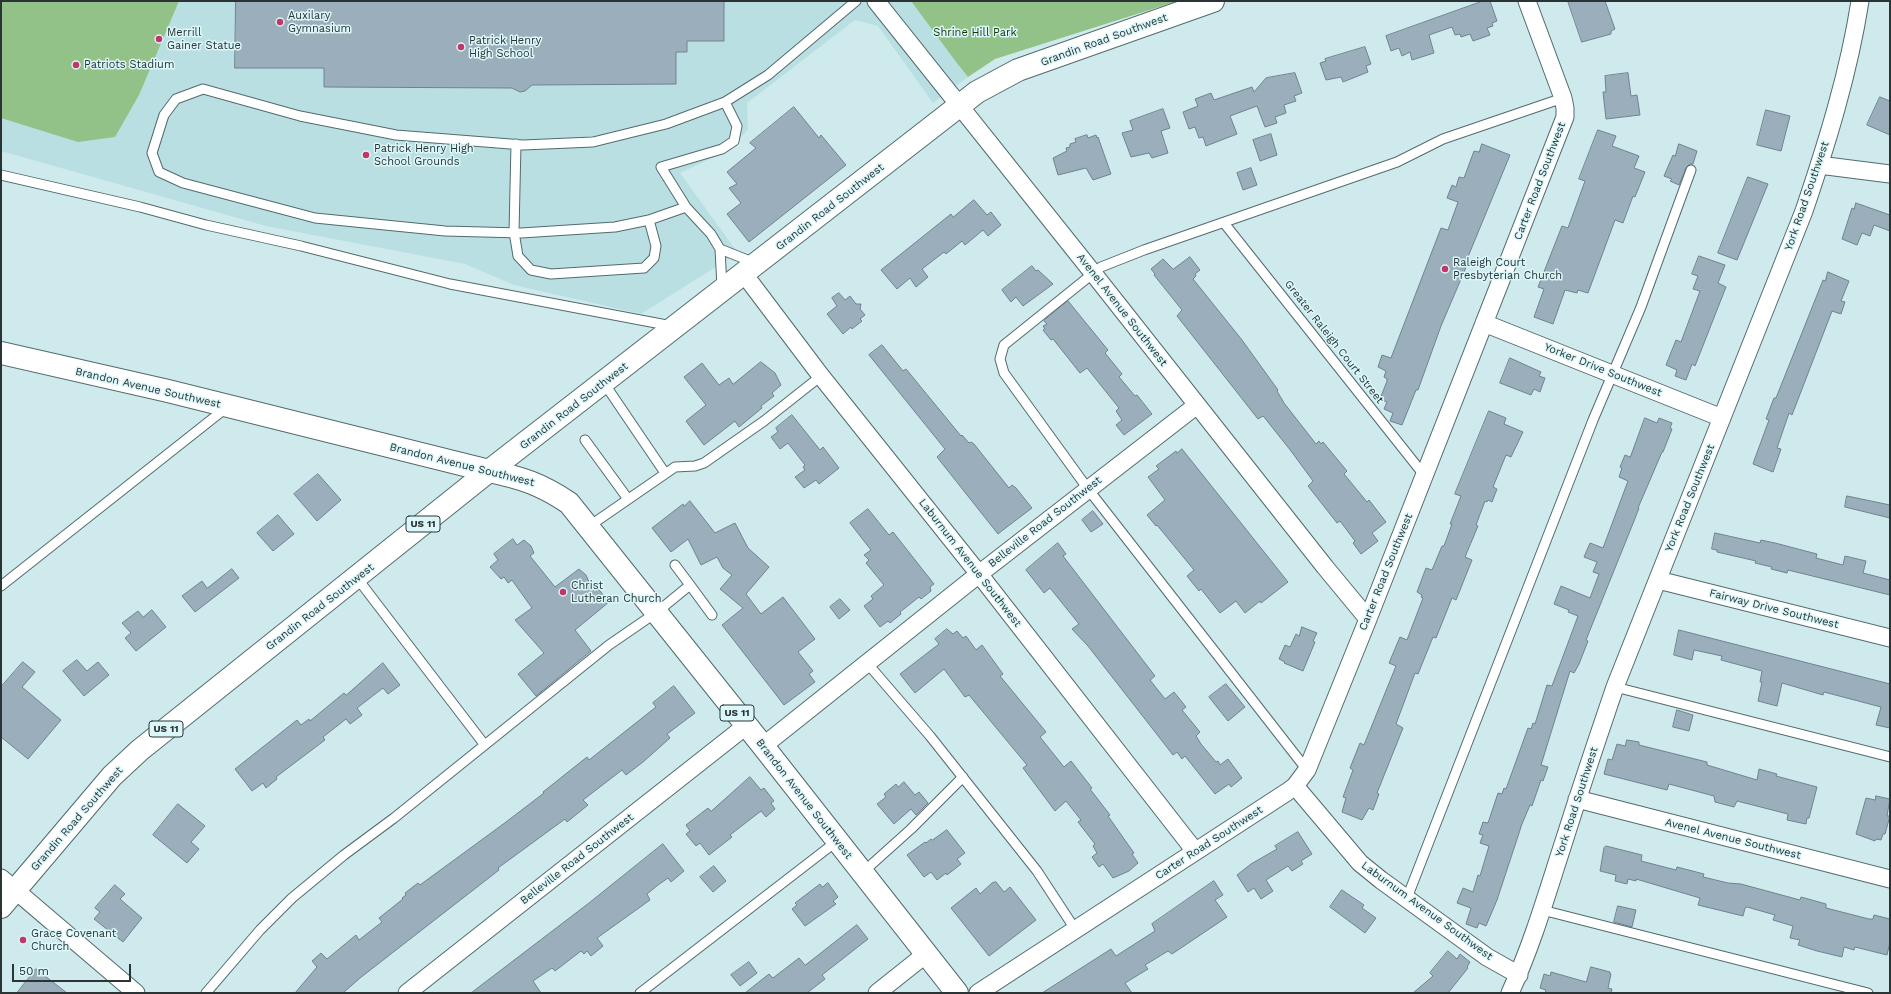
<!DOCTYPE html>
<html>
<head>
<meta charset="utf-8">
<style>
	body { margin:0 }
	#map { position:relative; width:1891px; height:994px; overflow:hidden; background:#ceeaed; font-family:"Work Sans",sans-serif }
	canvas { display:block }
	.frame { position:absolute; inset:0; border:2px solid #2a3435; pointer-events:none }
	.scale { position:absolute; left:12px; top:964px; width:119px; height:18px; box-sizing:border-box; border:2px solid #2a3435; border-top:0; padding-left:5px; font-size:12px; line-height:14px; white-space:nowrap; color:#2a3435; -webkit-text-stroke:3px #dbf7fa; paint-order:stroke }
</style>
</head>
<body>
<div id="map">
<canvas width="1891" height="994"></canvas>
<div class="frame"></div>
<div class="scale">50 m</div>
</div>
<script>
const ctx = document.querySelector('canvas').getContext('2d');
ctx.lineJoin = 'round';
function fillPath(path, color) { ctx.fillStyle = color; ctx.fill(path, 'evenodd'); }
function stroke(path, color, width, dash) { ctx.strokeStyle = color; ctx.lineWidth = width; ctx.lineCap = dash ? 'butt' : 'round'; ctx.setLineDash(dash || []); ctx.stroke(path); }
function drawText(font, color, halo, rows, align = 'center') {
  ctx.font = font + ' "Work Sans",sans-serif'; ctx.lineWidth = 3; ctx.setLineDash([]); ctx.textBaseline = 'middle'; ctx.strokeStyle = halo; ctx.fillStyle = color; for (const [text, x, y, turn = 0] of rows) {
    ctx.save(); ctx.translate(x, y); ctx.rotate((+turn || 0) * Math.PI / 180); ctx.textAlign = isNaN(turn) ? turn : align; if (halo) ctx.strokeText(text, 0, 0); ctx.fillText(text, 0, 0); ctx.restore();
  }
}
const built = new Path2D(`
	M1 1H911L956 62 968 77 933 103 878 26 855 20 747 103 748 129 731 149 680 173 738 253 641 314 514 285 465 264 266 226 1 151Z`);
const green = new Path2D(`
	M1 1H179L139 95 115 137 78 142 1 118Z
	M911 1H1178L995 59 968 77 956 62Z`);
const building = new Path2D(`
	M236 1H724V41H687V52H676V84L532 85 525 91 520 92 512 88 324 87V68H235Z
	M1483 1H1490L1497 21 1492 23 1493 26 1487 28 1490 35 1473 41 1470 34 1461 37 1460 34 1455 35 1452 27 1429 35 1434 53 1412 60 1410 52 1402 56 1399 48 1391 51 1386 36Z
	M1568 1H1605L1615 29 1611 31V34L1582 42Z
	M1365 47 1371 64 1366 66 1368 72 1343 82 1341 77 1326 80 1320 63 1326 61 1325 59Z
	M1295 73 1302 93 1294 96 1296 101 1284 105 1286 113 1275 117 1277 123 1265 127 1257 106 1230 116 1237 134 1206 146 1203 137 1199 138 1195 127 1189 129 1183 112 1198 106 1195 99 1211 93 1214 100 1252 87 1254 92 1266 78Z
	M1628 73 1631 96 1637 95 1640 115 1606 119 1603 92H1606L1605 76Z
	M1880 97 1890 101V135L1867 125Z
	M794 107 819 138 821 135 846 165 749 242 727 214 741 203 729 188 737 184 727 172 756 148 750 143Z
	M1163 109 1170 128 1161 131 1168 153 1152 158 1149 153 1131 157 1122 133 1133 130 1130 121Z
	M1766 110 1790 116 1781 151 1757 145Z
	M1598 130 1616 136 1612 146 1639 156 1634 168 1645 172 1635 197 1633 196 1623 223 1615 220 1588 293 1578 290 1577 293 1565 290 1553 324 1534 317 1544 289 1538 287 1562 226 1568 228 1585 181 1579 179Z
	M1271 134 1277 155 1260 161 1253 140Z
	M1087 135 1088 138 1096 135 1097 138 1098 137 1111 174 1093 180 1086 168 1058 175 1053 158 1067 151 1066 148 1070 147V144L1076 142 1075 139Z
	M1482 144 1510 155 1465 264 1467 265 1441 326 1418 390H1416L1402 425 1390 421 1393 413 1384 409 1387 402 1380 399 1387 381V379L1384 377 1386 371 1378 367 1382 355 1391 358 1441 228 1448 230 1458 202 1447 198 1452 185 1456 187 1459 177 1464 178 1474 151 1479 152Z
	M1679 144 1697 151 1693 164H1690L1686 168 1679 185 1670 181 1672 179 1664 176 1673 155 1675 156Z
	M1251 168 1257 185 1243 190 1237 173Z
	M1748 177 1768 184 1737 260 1718 253Z
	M974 200 987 215 991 212 1001 225 988 236 983 230 965 245 962 241 946 254 944 252 922 269 928 277 916 287 910 278 897 289 881 270 951 214 953 217Z
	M1856 203 1890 215V231L1874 225 1870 236 1862 233 1857 245 1842 239 1852 208 1854 209Z
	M1699 256 1725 265 1718 283 1726 287 1695 366 1692 364 1686 380 1675 376 1677 370 1666 365 1676 340 1681 342 1700 291 1693 289 1698 276 1692 274Z
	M1190 257 1200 270 1195 274 1196 276 1193 279 1242 340 1278 390 1277 391 1284 403 1316 444 1319 441 1321 444 1323 442 1347 471 1344 474 1367 502 1369 500 1386 522 1372 533 1378 541 1361 554 1353 543 1355 541 1340 521 1337 523 1308 486 1313 481 1291 451 1264 417 1263 416 1258 419 1177 316 1182 310 1154 275 1155 274 1151 269 1163 259 1173 269Z
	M1032 266 1036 271 1038 270 1053 284 1023 306 1016 297 1011 302 1002 290Z
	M1828 272 1849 281 1841 301 1845 302 1841 314 1832 311 1792 415 1789 413 1777 448 1781 449 1773 472 1753 464 1755 458 1769 420 1766 419 1774 398H1776L1823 280 1825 281Z
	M839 293 845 300 850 296 856 304H861L860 309 865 315 860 319 862 321 852 329 851 327 843 334 827 314 837 306 832 298Z
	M1068 301 1108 350 1105 353 1122 374 1119 377 1135 396 1137 395 1152 414 1124 435 1116 425 1122 420 1116 411 1119 408 1087 368 1080 373 1053 339 1051 340 1043 330 1045 329 1043 326 1047 324 1044 321Z
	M882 345 903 371 906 369 961 436 962 435 969 443 971 442 974 444 1009 488 1012 485 1016 488 1032 508 1003 530 998 534 937 457 945 449 869 355Z
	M1510 358 1541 372 1539 376 1545 378 1540 392 1534 389 1531 395 1500 383Z
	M761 362 775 373 781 385 772 393 774 396 761 406 762 408 739 427 735 421 704 445 686 421 706 405 684 377 702 363 719 385 729 378 733 384Z
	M1489 411 1506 418 1504 424 1523 432 1511 457 1506 455 1493 487 1497 489 1492 502 1488 500 1487 502 1485 501 1476 525 1478 526 1465 557 1472 560 1456 600 1452 598 1436 638 1433 637 1418 674 1415 673 1396 724 1403 728 1377 793 1379 794 1373 810 1369 808 1362 820 1342 812 1346 798 1343 797 1353 770 1350 768 1360 743 1364 745 1396 666 1389 663 1400 637 1407 640 1423 598 1421 597 1422 595 1417 592 1426 568 1432 570 1442 546H1444L1452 524H1450L1461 496 1455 494Z
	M792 415 820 450 823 447 839 468 819 484 816 480 804 488 795 477 805 470 803 467 805 465 788 443 780 449 771 437 778 432 776 428Z
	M1645 418 1657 423 1659 418 1672 423 1670 428 1672 429 1663 452H1662L1638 508H1639L1634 521 1586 640 1588 641 1579 664 1574 673 1570 671 1541 765 1548 767 1543 781 1541 780 1532 806 1530 805 1522 824 1497 900 1486 926 1479 923 1477 928 1466 924 1471 908 1457 903 1463 888 1473 892 1478 875 1480 876 1489 846 1480 843 1483 835 1479 834 1483 822 1488 823 1498 793 1502 794 1504 788 1506 789 1528 728 1531 729 1533 723 1535 724 1547 685 1552 686 1578 616 1568 612 1569 610 1554 604 1561 586 1590 598 1599 574 1593 572 1597 562 1584 557 1590 543 1603 548 1628 481 1619 477 1622 468 1620 467 1625 455 1630 457Z
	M1182 449 1288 582 1261 603 1260 601 1245 613 1236 601 1220 613 1201 589 1199 591 1187 576 1194 570 1157 525 1156 526 1147 515 1165 500 1148 477 1159 469 1156 466 1176 451 1177 453Z
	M318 474 341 500 317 521 294 494Z
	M1847 496 1890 505V518L1845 507Z
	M690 501 715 533 735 523 748 548 769 567 746 594 761 614 783 597 815 639 798 652 813 671 809 674 815 682 784 705 722 625 743 608 720 589 732 575 723 568 717 557 701 565 688 539 671 552 652 528 683 504 684 506Z
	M868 509 889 535 893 532 934 584 930 587 931 591 921 599 919 597 900 612 901 614 890 623 888 621 880 627 864 606 873 599 871 596 884 585 866 563 869 560 864 555 871 550 850 523Z
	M1093 511 1103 524 1091 532 1082 520Z
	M278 515 294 534 273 551 257 533Z
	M1715 533 1760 543 1761 540 1775 543 1817 554 1816 558 1843 565 1845 556 1866 561 1863 573 1890 580V595L1788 570 1787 573 1771 569 1772 567 1755 563 1756 561 1717 552V550L1712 549Z
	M513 539 517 545 524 540 531 546 534 553 530 556 555 587 579 569 586 575 592 589 596 586 609 602 575 630 591 651 536 696 518 674 544 653 515 620 532 608 512 580 508 583 504 577 501 579 490 567 498 560 494 554Z
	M1058 543 1066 554 1063 556 1155 676 1150 680 1165 699 1174 692 1186 707 1182 710 1200 732 1196 736 1201 744 1216 762 1218 761 1220 765 1228 759 1242 778 1231 787 1229 784 1215 794 1185 756 1182 759 1177 752 1173 755 1088 646 1072 629 1079 624 1050 588 1044 593 1026 570Z
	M232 569 239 578 195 612 182 596 202 581 207 588Z
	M840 599 850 610 839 619 830 607Z
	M152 610 166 627 136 651 125 638 131 633 122 623 138 611 143 617Z
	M1302 627 1317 633 1313 641 1315 642 1303 671 1284 663 1285 662 1279 659 1285 645 1290 647 1296 634 1299 636Z
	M947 629 953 634 957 631 963 638 966 636 976 650 982 645 1003 674 1000 676 1046 732 1040 737 1064 767 1071 761 1092 788 1090 789 1110 815 1108 816 1134 853 1132 854 1138 863 1129 871 1113 878 1103 864 1099 867 1092 857 1097 853 1093 846 1095 844 1078 822 1081 820 1066 801 1055 811 1023 768 1027 765 969 695 965 697 944 669 915 693 900 674 939 644 935 639Z
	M1679 630 1890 684V728L1876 725 1881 707 1824 692 1823 695 1782 683 1777 706 1758 701 1762 682H1760L1762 671 1721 660 1722 656 1694 650 1692 660 1674 655Z
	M77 660 87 671 98 662 109 675 84 696 63 671Z
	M23 662 35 672 22 687 61 720 28 759 1 737V687Z
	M383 663 400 685 388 694 383 688 357 708 362 715 350 724 346 719 323 737 325 740 276 777 277 779 266 788 263 783 252 791 235 769 297 720 301 725 309 719 310 721 344 693 346 695Z
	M1226 684 1245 707 1228 721 1209 697Z
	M674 686 695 713 667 734 670 738 643 762 626 775 622 770 583 800 588 805 567 822 565 819 498 868 499 870 360 978 343 993H295L317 967 312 961 321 953 327 959 356 935 359 940 382 922 379 918 403 899 402 898 406 895 405 893 418 883 420 885 506 822 544 793 543 792 587 757 589 760 656 707 653 703Z
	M1677 710 1693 715 1689 731 1673 727Z
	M1627 740 1639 742V745L1707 762V765L1757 780 1759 769 1777 774 1776 776 1817 787 1809 818H1807L1806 824 1787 820 1788 814 1737 801 1734 807 1715 802 1714 796 1669 784 1667 790 1604 774 1608 759 1612 760 1617 744 1625 746Z
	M750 777 761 790 764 788 774 801 771 803 775 809 766 817 761 811 730 835 732 837 709 855 700 843 696 846 686 834 690 831 686 825 708 808 711 811Z
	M904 782 915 795 919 792 928 803 916 815 911 809 894 824 877 804 886 797 884 794 896 784 898 787Z
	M1876 796 1890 799 1887 816H1890L1885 834H1883L1881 840 1876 839 1875 841 1856 834 1866 798 1875 800Z
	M178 804 205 826 191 842 199 849 187 863 153 835Z
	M947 830 965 853 957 859 961 864 947 875 946 873 937 880 931 872 924 877 907 855 925 842 926 843 931 839 932 840Z
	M1298 832 1312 854 1301 861 1303 864 1292 871 1288 866 1266 880 1273 891 1261 899 1254 888 1248 892 1237 875 1251 864 1277 849 1275 846Z
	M663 844 684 871 671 882 668 878 658 885 647 894 650 900 597 938 603 946 591 956 587 951 584 954 581 951 555 971 552 968 533 981 541 993H471L589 903Z
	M1606 846 1642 855 1641 861 1676 870 1677 867 1704 874 1703 877 1728 883 1741 884 1800 900 1801 897 1826 904V908L1869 919H1873L1874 915 1890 919V942L1887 955 1855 947 1854 950 1844 947 1842 957 1817 951 1798 945 1800 940 1790 938 1793 926 1773 920 1775 915 1747 907 1745 908 1743 916 1698 905 1700 898 1636 879V881L1628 879 1627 884 1615 881 1616 875 1600 871 1604 848Z
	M714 866 726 881 713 892 700 877Z
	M1214 881 1223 895 1215 900 1227 917 1172 954 1168 951 1145 965 1148 969 1125 983 1132 993H1042L1111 949 1116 956 1155 931 1152 924Z
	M996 882 1004 892 1010 887 1036 920 989 956 951 908 976 888 980 894 992 883Z
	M828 883 838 897 833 901 836 904 805 926 792 909 797 905 795 903 820 884 822 887Z
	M115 885 125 894 120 899 142 918 123 942 94 919 100 912 95 908Z
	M1342 890 1364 905 1362 908 1376 918 1365 933 1330 907Z
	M1618 906 1636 910 1632 927 1614 922Z
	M857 925 868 939 822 975 825 979 807 993H745L769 974 773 978 799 958 805 965Z
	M1448 951 1457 959 1460 954 1470 962 1467 967 1468 968 1448 993H1413L1433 976 1430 973Z
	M749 962 757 973 740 986 731 975Z
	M1591 967 1610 972V974H1611L1608 988 1612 989 1611 993H1545L1546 990 1540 988 1544 974 1550 976 1551 972 1586 982Z
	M36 969 67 993H17Z`);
const service = new Path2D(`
	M725 102 737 126 734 141 722 149 661 167 686 207 649 220 615 227 521 233 445 231 315 218 183 183 159 172 152 153 164 115 176 99 203 89 300 116 396 135 523 145 593 142 666 124 725 102 768 75 856 1
	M516 144 514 232 518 256 531 270 551 274 644 268 654 258 656 246 649 220
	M1 175 140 207 206 225 301 246 450 284 672 326
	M686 207 711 234 720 249 722 287
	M1224 223 1424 475
	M720 249 755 263
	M604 383 665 473
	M585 440 628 499
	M588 527 675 467 695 466 704 463 764 421 821 376
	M675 565 690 585
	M357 578 484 744
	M1 586 226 408
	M867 663 930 736 1037 871 1075 929
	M1615 687 1890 757
	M1307 770 1088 489 1004 373 1000 359 1004 345 1101 267 1144 250 1397 162 1443 139 1563 98
	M862 873 911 829 963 777
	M1407 898 1593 420 1641 307 1691 170
	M1542 910 1868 993
	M206 993 260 930 292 898 344 855 394 818 609 645 657 612 690 585 712 615
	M640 993 837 841`);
const minor = new Path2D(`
	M876 1 1093 273 1325 567 1368 619
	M1819 165 1890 174
	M744 274 821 376 979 574 1195 851
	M1484 323 1722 418
	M1658 580 1890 638
	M763 746 979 574 1197 405
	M1295 786 1360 863 1381 880 1487 957 1519 975
	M1577 799 1890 879
	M1 878 136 993
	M407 993 747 725
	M877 993 926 954
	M978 993 1287 792 1295 786 1307 770 1368 619 1565 117V108L1563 98 1527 1
	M1510 993C1533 943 1548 890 1565 838 1581 787 1598 737 1615 687L1804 211C1827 143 1849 72 1860 1`);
const tertiary = new Path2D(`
	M489 471 977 92 1018 70 1213 1`);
const secondary = new Path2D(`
	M1 353 168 391 489 471`);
const primary = new Path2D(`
	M1 907 112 776 140 750 489 471C522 478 541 484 569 503L763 746 957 993`);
const markers = [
	[280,22,4,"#c23669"],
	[159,39,4,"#c23669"],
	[461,47,4,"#c23669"],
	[76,65,4,"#c23669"],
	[366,155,4,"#c23669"],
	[1445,269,4,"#c23669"],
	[563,592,4,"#c23669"],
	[23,940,4,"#c23669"]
];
const shields = [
	[423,524,34],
	[737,713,34],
	[166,729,34]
];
const shieldNames = [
	["US 11",423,524],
	["US 11",737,713],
	["US 11",166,729]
];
const poiNames = [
	["Auxilary",288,16],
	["Gymnasium",288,29],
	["Merrill",167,33],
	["Gainer Statue",167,46],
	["Patrick Henry",469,41],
	["High School",469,54],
	["Patriots Stadium",84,65],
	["Patrick Henry High",374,149],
	["School Grounds",374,162],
	["Raleigh Court",1453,263],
	["Presbyterian Church",1453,276],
	["Christ",571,586],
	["Lutheran Church",571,599],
	["Grace Covenant",31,934],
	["Church",31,947]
];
const parkNames = [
	["Shrine Hill Park",975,33]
];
const streetNames = [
	["Grandin Road Southwest",1104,40,-20],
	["Carter Road Southwest",1540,181,-69],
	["York Road Southwest",1807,196,-71],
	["Grandin Road Southwest",830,207,-38],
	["Avenel Avenue Southwest",1122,310,52],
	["Greater Raleigh Court Street",1334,342,52],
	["Yorker Drive Southwest",1603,370,22],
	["Brandon Avenue Southwest",148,388,13],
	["Grandin Road Southwest",574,406,-38],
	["Brandon Avenue Southwest",462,465,14],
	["York Road Southwest",1690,498,-68],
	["Belleville Road Southwest",1045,522,-38],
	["Laburnum Avenue Southwest",970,563,52],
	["Carter Road Southwest",1386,572,-68],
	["Grandin Road Southwest",320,607,-38],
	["Fairway Drive Southwest",1774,609,14],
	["Brandon Avenue Southwest",804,799,52],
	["York Road Southwest",1577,802,-72],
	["Grandin Road Southwest",77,819,-49],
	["Avenel Avenue Southwest",1733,839,14],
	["Carter Road Southwest",1209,843,-33],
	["Belleville Road Southwest",577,859,-38],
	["Laburnum Avenue Southwest",1427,911,36]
];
fillPath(built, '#badfe2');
fillPath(green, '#93c288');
fillPath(building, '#9aafbb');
stroke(building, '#6f838f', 1);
stroke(service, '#526b6d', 11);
stroke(minor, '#526b6d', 19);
stroke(tertiary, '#526b6d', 24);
stroke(secondary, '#526b6d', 24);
stroke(primary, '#526b6d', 24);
stroke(service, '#fff', 9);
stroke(minor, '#fff', 17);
stroke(tertiary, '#fff', 22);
stroke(secondary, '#fff', 22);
stroke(primary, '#fff', 22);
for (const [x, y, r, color] of markers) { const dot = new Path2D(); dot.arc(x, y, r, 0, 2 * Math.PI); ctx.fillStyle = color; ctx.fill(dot); stroke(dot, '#dbf7fa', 1.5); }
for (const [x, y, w] of shields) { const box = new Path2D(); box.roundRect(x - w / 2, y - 8, w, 16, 3); ctx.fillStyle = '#dbf7fa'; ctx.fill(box); stroke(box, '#2a3435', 1); }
drawText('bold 10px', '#2a3435', null, shieldNames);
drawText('11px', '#2a3435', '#dbf7fa', poiNames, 'left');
drawText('11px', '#123408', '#dbf7fa', parkNames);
drawText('11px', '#2a3435', '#dbf7fa', streetNames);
</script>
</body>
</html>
